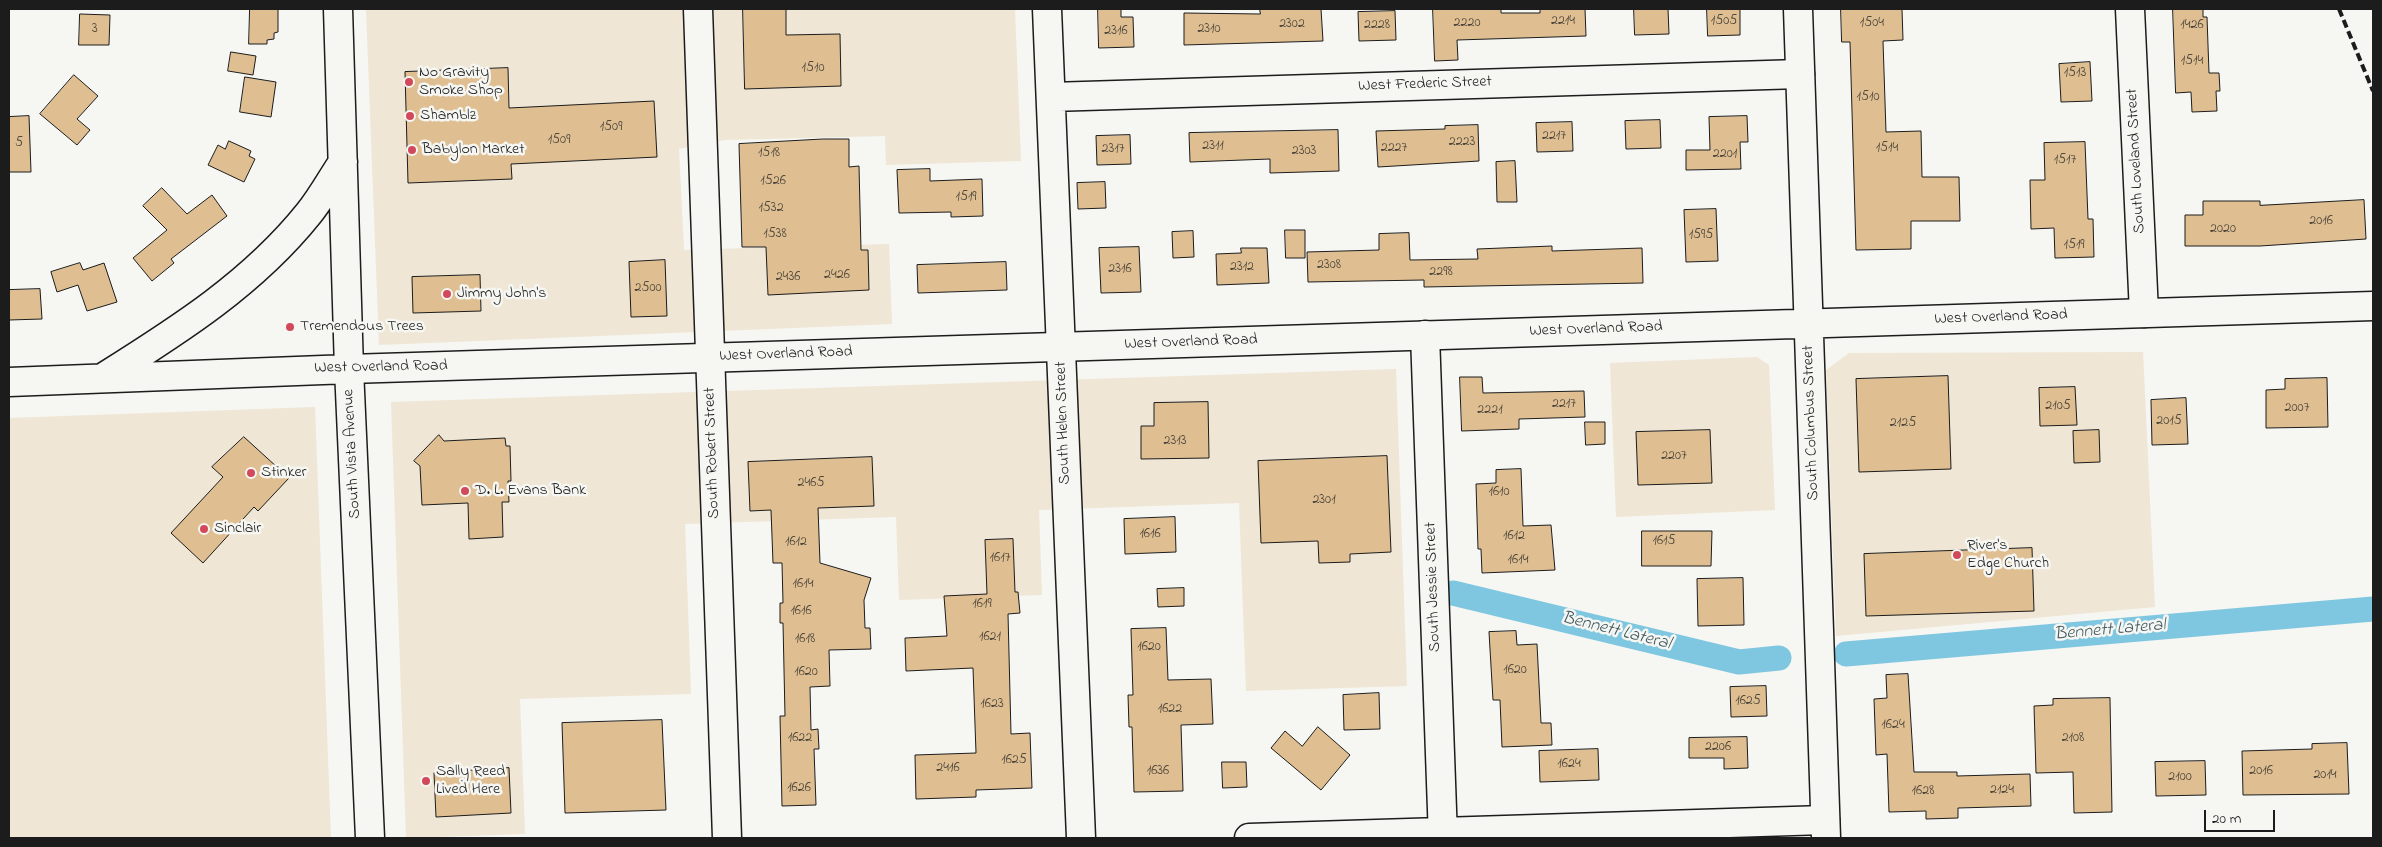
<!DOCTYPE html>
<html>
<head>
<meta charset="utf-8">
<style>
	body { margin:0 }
	#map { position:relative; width:2382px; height:847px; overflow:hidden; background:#f6f6f2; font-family:"Indie Flower",sans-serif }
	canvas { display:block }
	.frame { position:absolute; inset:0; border:10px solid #1c1c1c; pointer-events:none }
	.scale { position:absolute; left:2204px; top:810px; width:71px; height:22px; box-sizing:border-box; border:2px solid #1c1c1c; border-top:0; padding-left:6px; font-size:15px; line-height:18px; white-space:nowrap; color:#1c1c1c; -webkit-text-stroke:4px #f6f6f2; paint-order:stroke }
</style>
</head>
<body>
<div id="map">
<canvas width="2382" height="847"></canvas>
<div class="frame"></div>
<div class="scale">20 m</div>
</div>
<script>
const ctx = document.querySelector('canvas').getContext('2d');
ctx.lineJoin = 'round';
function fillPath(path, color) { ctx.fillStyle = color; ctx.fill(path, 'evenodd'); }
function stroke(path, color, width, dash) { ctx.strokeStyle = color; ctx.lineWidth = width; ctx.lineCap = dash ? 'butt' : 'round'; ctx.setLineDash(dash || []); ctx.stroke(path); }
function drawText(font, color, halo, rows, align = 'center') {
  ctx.font = font + ' "Indie Flower",sans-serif'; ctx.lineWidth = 5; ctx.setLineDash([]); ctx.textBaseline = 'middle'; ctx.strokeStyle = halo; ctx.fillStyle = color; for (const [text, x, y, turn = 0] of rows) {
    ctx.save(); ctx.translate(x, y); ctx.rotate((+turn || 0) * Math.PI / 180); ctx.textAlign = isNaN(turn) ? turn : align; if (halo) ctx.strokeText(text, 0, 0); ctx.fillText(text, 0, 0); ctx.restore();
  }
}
const built = new Path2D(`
	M366 9H1015L1021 161 886 165 885 136 725 140 679 149 684 250 889 244 892 324 379 345Z
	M2143 352 2155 607 1836 636 1826 370 1849 353Z
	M1757 357 1769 365 1775 510 1616 517 1610 363Z
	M1396 369 1407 686 1246 691 1239 503 1039 510 1042 595 899 600 896 517 685 524 691 694 520 699 525 834 406 838 391 402Z
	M315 407 331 838H9V418Z`);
const canal = new Path2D(`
	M1453 593 1739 662 1779 658
	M1846 654 2373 609`);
const building = new Path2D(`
	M250 9H278V32L274 33V39L267 40V44H249Z
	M743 9H786V35L840 34 841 86 745 89Z
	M1098 9H1121V17H1133L1134 47 1099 48Z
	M1260 9H1321L1323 41 1184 45V13L1260 14Z
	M1433 9H1501V13H1540V9H1585L1586 36 1457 40 1458 60 1435 61Z
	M1634 9H1668L1669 34 1635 35Z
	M1707 9H1740V35L1708 36Z
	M1841 9H1902L1903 40 1883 41 1886 132 1921 131 1922 177H1959L1960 221H1911V249L1856 250 1850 42H1842Z
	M2173 9H2203V17H2207L2209 73H2219L2220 91H2216L2217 111 2192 112 2191 92 2176 93Z
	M1395 11 1396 40 1359 41 1358 12Z
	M80 14 110 15 109 45H79Z
	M231 52 256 56 253 75 228 71Z
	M2090 62 2092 101 2061 102 2059 64Z
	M508 68 509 108 654 101 657 157 511 164 512 179 408 183 405 72Z
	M74 75 98 96 77 119 90 130 77 145 40 114Z
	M245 77 276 82 271 117 240 112Z
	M29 116 31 172H9V117Z
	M1747 116 1748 142H1740L1741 169 1686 170V150H1710L1709 117Z
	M1660 120 1661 148 1626 149 1625 121Z
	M1572 122 1573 151 1537 152 1536 123Z
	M1478 125 1479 161 1378 167 1376 131 1445 129V126Z
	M1338 130 1339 171 1270 173V159L1190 162 1189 133Z
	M1130 135 1131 164 1097 165 1096 136Z
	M823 139H849V167L859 166 861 250H868L869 290 768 295 766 247H742L739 144Z
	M229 141 251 151 249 156 255 159 244 182 208 165 218 145 225 149Z
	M2085 142 2088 219H2093L2094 257 2055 258 2054 228 2031 229 2030 180H2045L2044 143Z
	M1515 161 1517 202H1497L1496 162Z
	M930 169V181L982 179 983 216 951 217V212L899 213 897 170Z
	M1105 182 1106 208 1078 209 1077 183Z
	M162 188 187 214 212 195 227 216 171 259 174 263 152 281 133 258 167 230 143 206Z
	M2364 200 2366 239 2260 246H2185V215H2203V201H2260V205Z
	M1716 209 1718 261 1686 262 1684 210Z
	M1285 230H1305V258H1286Z
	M1193 231 1194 257 1173 258 1172 232Z
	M1409 233 1410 260 1478 259 1477 249 1552 246V251L1642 248 1643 283 1424 287V280L1308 282 1307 252 1379 250V234Z
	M1139 247 1141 292 1101 293 1099 248Z
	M1241 248H1267L1269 283 1217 285 1216 254 1241 253Z
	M665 260 667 316 631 317 629 262Z
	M1006 262 1007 290 918 293 917 265Z
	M80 263 83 270 104 263 117 302 87 311 78 285 57 292 51 272Z
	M480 275 481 311 413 313 412 277Z
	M40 289 42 319 9 320V290Z
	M1948 376 1951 469 1859 472 1856 379Z
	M1460 377H1482L1483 393 1584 391 1585 417 1519 419V429L1462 431Z
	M2327 378 2328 427 2266 428V390L2285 389V379Z
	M2075 387 2077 425 2040 426 2039 388Z
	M2186 398 2188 444 2152 445 2151 400Z
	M1208 402 1209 458 1141 459V426H1154V403Z
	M1585 422H1605V444L1586 445Z
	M1710 430 1712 483 1638 485 1636 432Z
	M2099 430 2100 462 2074 463 2073 431Z
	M439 435 444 441 505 438 506 446H510L511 481H508L509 502H502L503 537 469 539 468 503 422 505 420 466 414 461Z
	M244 437 289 478 258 511 254 507 203 563 171 533 223 477 212 467Z
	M1387 456 1391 552 1350 554V562L1319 563 1318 541 1261 543 1258 461Z
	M872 457 874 506 818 508 820 563 871 578 864 600 865 628H870L871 649 829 650 830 686 810 687 811 730 818 729 819 749H814L816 805 782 806 780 716H785L783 623H780V603H783L782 563H773L771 510 750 511 748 462Z
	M1521 469 1523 526 1551 525 1555 570 1482 573 1481 549H1478L1476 484 1496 483V470Z
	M1175 517 1176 552 1125 554 1124 519Z
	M1642 531H1712L1711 566H1642Z
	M1013 539 1015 592H1018L1020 613 1008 614 1011 734 1030 733 1032 788 976 790V797L916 799 915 755 976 753 973 668 906 671 905 638 947 636 944 596 987 594 985 540Z
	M2032 548 2034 611 1866 616 1864 554Z
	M1743 578 1744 625 1698 626 1697 579Z
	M1184 588V606L1158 607 1157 589Z
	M1166 628 1168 680 1211 679 1213 724 1181 725 1183 791 1134 792 1132 727H1129L1128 695H1133L1131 629Z
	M1516 631 1517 645 1537 644 1541 723H1551L1552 745 1502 747 1500 700H1493L1489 632Z
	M1908 674 1914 772H1957V776L2030 774 2031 806 1958 808V818L1926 819V811L1889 812 1887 754 1876 755 1874 699 1887 698 1886 675Z
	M1766 686 1767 716 1731 717 1730 687Z
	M1379 693 1380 729 1344 730 1343 695Z
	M2110 698 2112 812 2074 813 2073 772 2036 773 2034 706 2053 705V699Z
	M662 720 666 810 565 813 562 723Z
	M1318 727 1350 755 1321 790 1271 748 1285 731 1302 746Z
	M1747 737 1748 768 1724 769V758H1689V738Z
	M2347 743 2349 794 2243 795 2242 751 2312 749V744Z
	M1598 749 1599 780 1540 782 1539 751Z
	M2205 761 2206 795 2156 796 2155 762Z
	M1222 762H1246L1247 787 1223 788Z
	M509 768 511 813 436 817 434 773Z`);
const minor = new Path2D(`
	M698 9 727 838
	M1047 9 1081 838
	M2130 9 2144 313
	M1051 97 1800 74
	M1425 335 1443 838
	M1249 838 1825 820`);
const tertiary = new Path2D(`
	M1798 9 1826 838
	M349 369 2373 306`);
const primary = new Path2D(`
	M338 9 349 369 370 838
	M104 377C179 330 253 283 309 213 322 197 332 178 343 162
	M9 382 349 369`);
const rail = new Path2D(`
	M2339 9 2373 91`);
const markers = [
	[409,82,5,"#d1495b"],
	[410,116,5,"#d1495b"],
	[412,150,5,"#d1495b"],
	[447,294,5,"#d1495b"],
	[290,327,5,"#d1495b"],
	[251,473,5,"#d1495b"],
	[465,491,5,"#d1495b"],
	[204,529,5,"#d1495b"],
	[1957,555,5,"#d1495b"],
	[426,781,5,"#d1495b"]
];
const numberNames = [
	["2214",1563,22],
	["1505",1724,22],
	["2220",1467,24],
	["1504",1872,24],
	["2302",1292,25],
	["2228",1377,26],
	["1426",2192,26],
	["3",95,30],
	["2310",1209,30],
	["2316",1116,32],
	["1514",2192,62],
	["1510",813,69],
	["1513",2075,74],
	["1510",1868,98],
	["1509",611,128],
	["2217",1554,137],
	["1509",559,141],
	["2223",1462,143],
	["5",19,144],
	["2311",1213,147],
	["2227",1394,149],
	["1514",1887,149],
	["2317",1113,150],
	["2303",1304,152],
	["1518",769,154],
	["2201",1725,155],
	["1517",2065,161],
	["1526",773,182],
	["1519",966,198],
	["1532",771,209],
	["2016",2321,222],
	["2020",2223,230],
	["1538",775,235],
	["1595",1701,236],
	["1519",2074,246],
	["2308",1329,266],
	["2312",1242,268],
	["2316",1120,270],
	["2298",1441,273],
	["2426",837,276],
	["2436",788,278],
	["2500",648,289],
	["2217",1564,405],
	["2105",2058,407],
	["2007",2297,409],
	["2221",1490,411],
	["2015",2169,422],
	["2125",1903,424],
	["2313",1175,442],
	["2207",1674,457],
	["2465",811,484],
	["1610",1499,493],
	["2301",1324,501],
	["1616",1150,535],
	["1612",1514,537],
	["1615",1664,542],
	["1612",796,543],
	["1617",1000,559],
	["1614",1518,561],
	["1614",803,585],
	["1619",982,605],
	["1616",801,612],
	["1621",990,638],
	["1618",805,640],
	["1620",1149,648],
	["1620",1515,671],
	["1620",806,673],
	["1625",1748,702],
	["1623",992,705],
	["1622",1170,710],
	["1624",1893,726],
	["1622",800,739],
	["2108",2073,739],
	["2206",1718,748],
	["1625",1014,761],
	["1624",1569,765],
	["2416",948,769],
	["1636",1158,772],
	["2016",2261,772],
	["2014",2325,776],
	["2100",2180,778],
	["1626",799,789],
	["2124",2002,791],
	["1628",1923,792]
];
const poiNames = [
	["No Gravity",419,73],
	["Smoke Shop",419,91],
	["Shamblz",420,116],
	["Babylon Market",422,150],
	["Jimmy John's",457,294],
	["Tremendous Trees",300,327],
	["Stinker",261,473],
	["D. L. Evans Bank",475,491],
	["Sinclair",214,529],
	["River's",1967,546],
	["Edge Church",1967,564],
	["Sally Reed",436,772],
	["Lived Here",436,790]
];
const streetNames = [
	["West Frederic Street",1425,85,-2],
	["South Loveland Street",2137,161,-93],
	["West Overland Road",2001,318,-2],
	["West Overland Road",1596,330,-2],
	["West Overland Road",1191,343,-2],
	["West Overland Road",786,355,-2],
	["West Overland Road",381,368,-1],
	["South Helen Street",1064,423,-92],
	["South Columbus Street",1812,423,-92],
	["South Robert Street",713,453,-92],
	["South Vista Avenue",353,454,-93],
	["South Jessie Street",1434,587,-92]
];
const waterNames = [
	["Bennett Lateral",2110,631,-5],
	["Bennett Lateral",1616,632,14]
];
fillPath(built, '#efe6d5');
stroke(canal, '#7fc7e0', 25);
fillPath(building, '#dfbf92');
stroke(building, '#1c1c1c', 1);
stroke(minor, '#1c1c1c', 31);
stroke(tertiary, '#1c1c1c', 31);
stroke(primary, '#1c1c1c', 31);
stroke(minor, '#f6f6f2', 28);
stroke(tertiary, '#f6f6f2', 28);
stroke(primary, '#f6f6f2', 28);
stroke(rail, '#1c1c1c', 4, [8, 4]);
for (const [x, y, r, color] of markers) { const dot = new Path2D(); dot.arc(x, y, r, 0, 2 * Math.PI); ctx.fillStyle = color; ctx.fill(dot); stroke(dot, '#f6f6f2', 2); }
drawText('14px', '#4d453a', null, numberNames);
drawText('16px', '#1c1c1c', '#f6f6f2', poiNames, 'left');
drawText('16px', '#1c1c1c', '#f6f6f2', streetNames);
drawText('italic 18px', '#3f5861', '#f6f6f2', waterNames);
</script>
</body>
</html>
